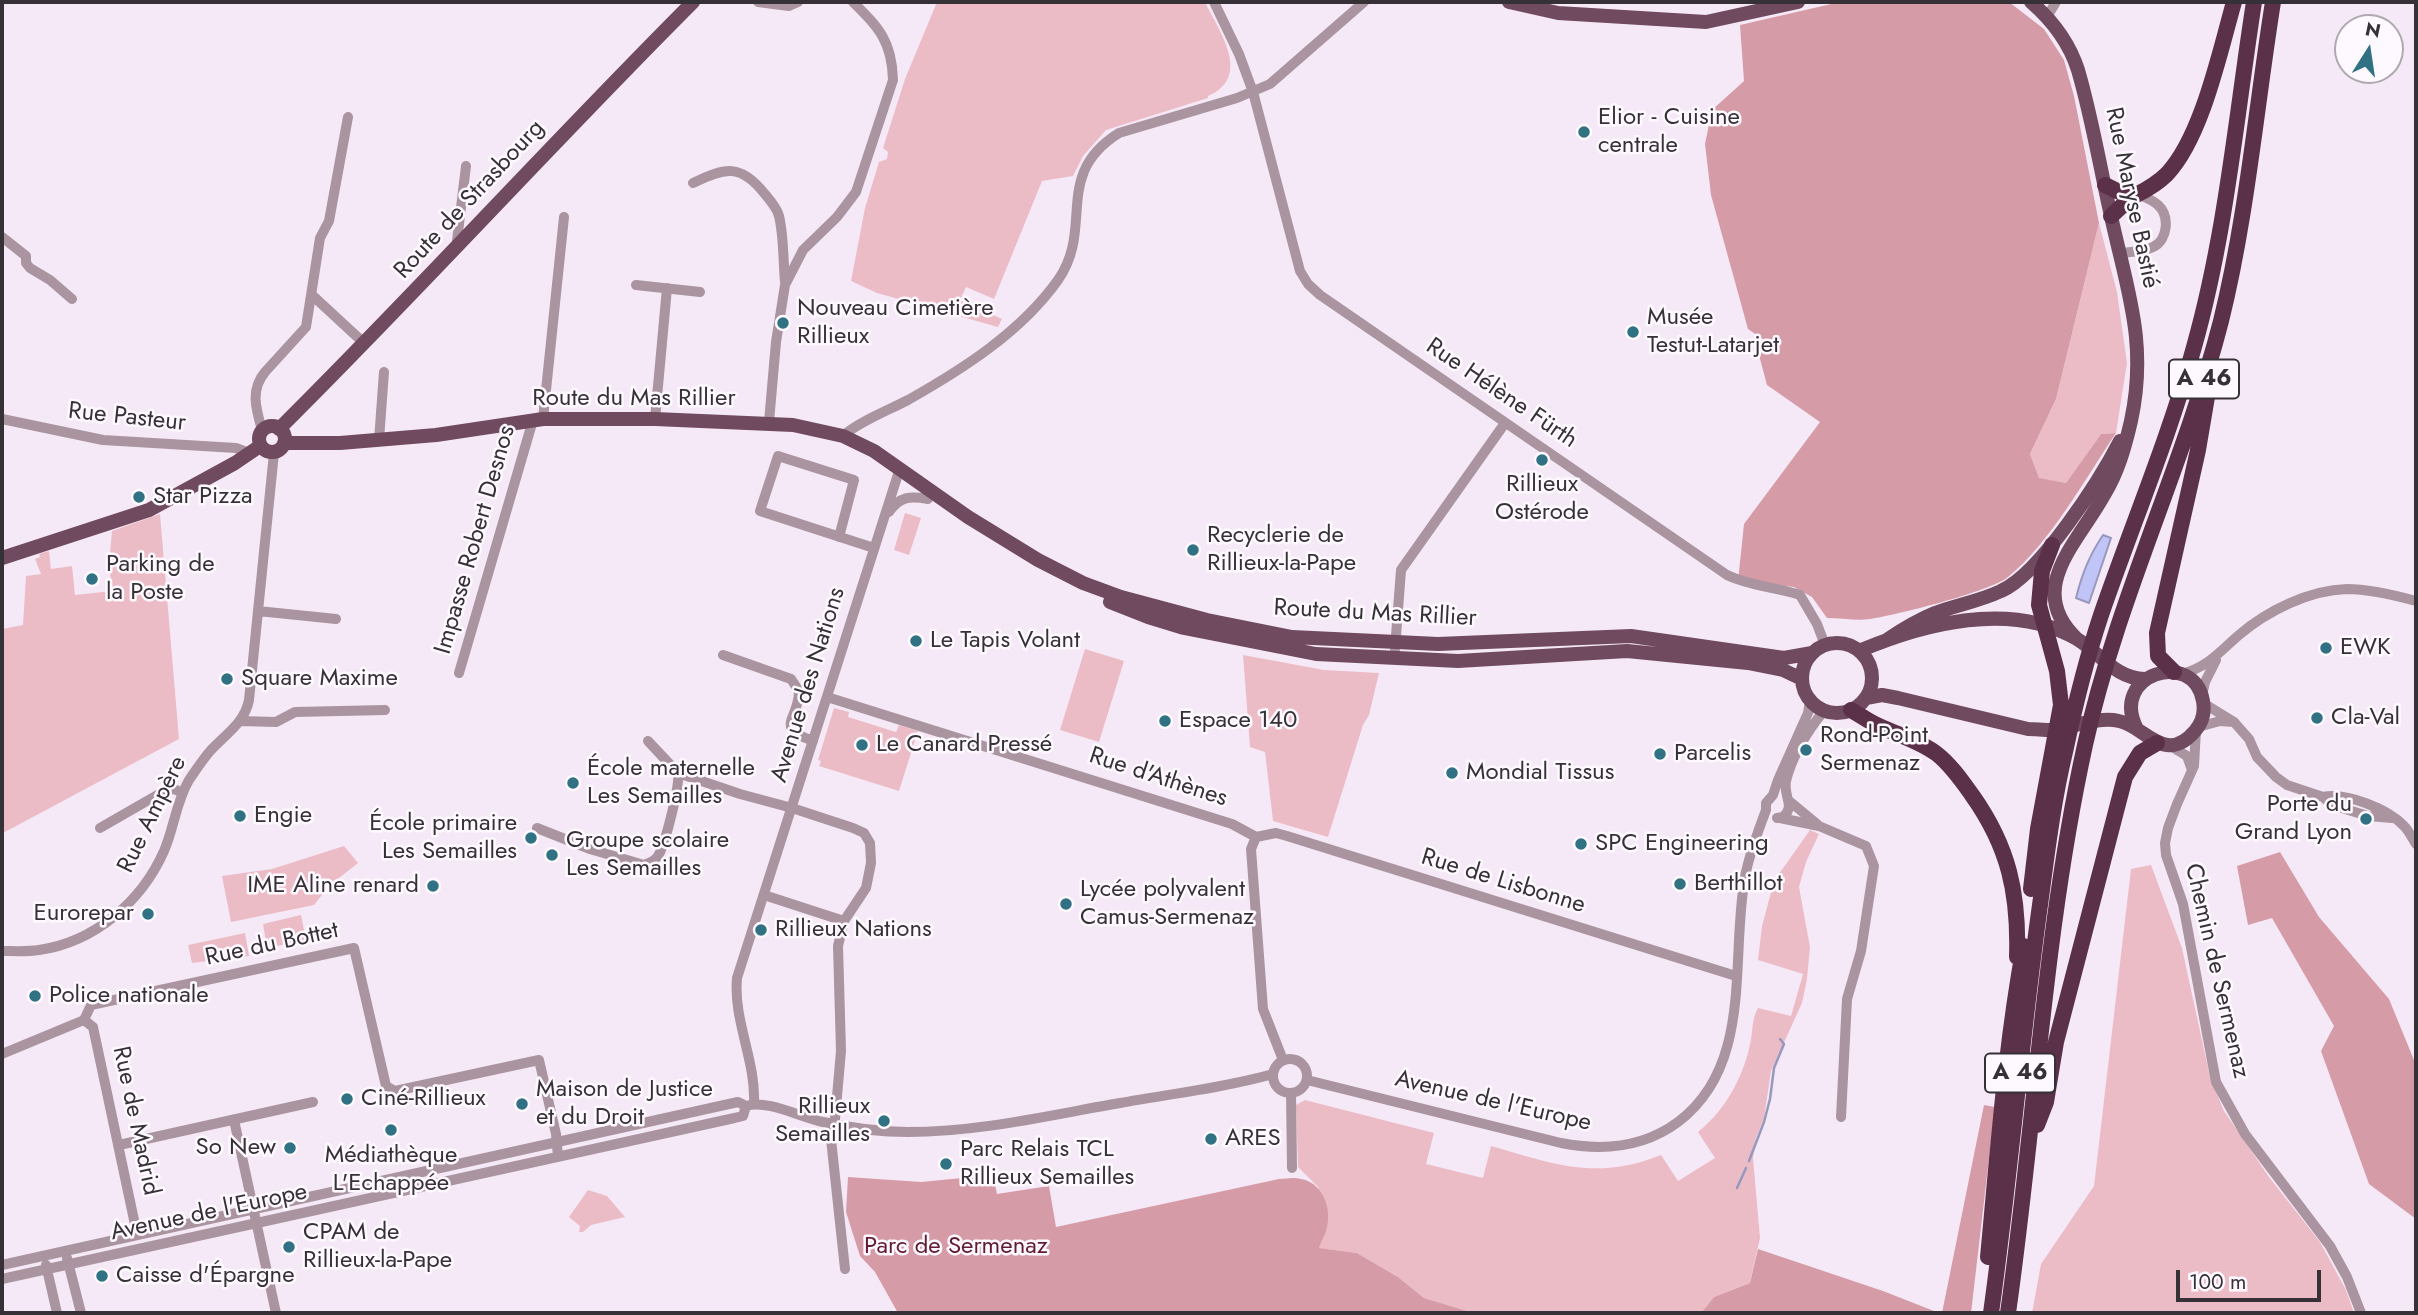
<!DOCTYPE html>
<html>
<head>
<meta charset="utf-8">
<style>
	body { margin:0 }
	#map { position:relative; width:2418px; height:1315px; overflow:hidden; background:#f6e9f7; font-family:Jost,sans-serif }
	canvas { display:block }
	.frame { position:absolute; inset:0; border:4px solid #353136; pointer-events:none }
	.north { position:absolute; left:2334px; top:14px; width:70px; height:70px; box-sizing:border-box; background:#fef9ff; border:2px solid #aea9af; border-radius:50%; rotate:12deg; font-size:19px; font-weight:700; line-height:28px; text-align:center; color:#353136 }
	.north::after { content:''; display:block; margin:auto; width:24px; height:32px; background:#307184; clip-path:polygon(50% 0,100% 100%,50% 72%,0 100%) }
	.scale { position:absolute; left:2176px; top:1270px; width:145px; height:32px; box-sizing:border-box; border:4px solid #353136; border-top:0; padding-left:9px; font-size:21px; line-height:24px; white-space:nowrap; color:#353136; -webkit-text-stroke:5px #fef9ff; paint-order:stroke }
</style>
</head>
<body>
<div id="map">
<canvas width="2418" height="1315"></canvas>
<div class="frame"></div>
<div class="north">N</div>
<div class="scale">100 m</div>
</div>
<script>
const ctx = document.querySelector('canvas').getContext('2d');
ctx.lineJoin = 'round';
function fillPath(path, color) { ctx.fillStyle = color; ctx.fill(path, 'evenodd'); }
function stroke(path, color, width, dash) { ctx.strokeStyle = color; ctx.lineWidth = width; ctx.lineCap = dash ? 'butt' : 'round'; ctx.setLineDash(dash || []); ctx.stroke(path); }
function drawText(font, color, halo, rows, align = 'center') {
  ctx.font = font + ' Jost,sans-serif'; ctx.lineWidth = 5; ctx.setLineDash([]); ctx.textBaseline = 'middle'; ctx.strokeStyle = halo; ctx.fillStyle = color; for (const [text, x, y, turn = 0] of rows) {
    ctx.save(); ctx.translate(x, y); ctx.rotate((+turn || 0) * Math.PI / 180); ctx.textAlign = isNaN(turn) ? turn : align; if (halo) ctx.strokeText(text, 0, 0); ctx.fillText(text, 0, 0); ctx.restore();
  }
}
const green = new Path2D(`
	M937 2H1186L1188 4 1205 2C1219 31 1253 77 1208 96V98L1106 130 1083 156 1073 176 1042 181 994 299 966 287 960 300 1002 319 998 327 877 293 851 281 865 208 879 162 887 159 888 152 883 148 905 79Z
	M2099 223 2117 292 2127 363 2116 433 2101 434 2066 483 2039 479 2030 454 2056 399Z
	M905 513 921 518 909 555 894 550Z
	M160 514 179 739 3 833 2 629 23 625 26 576 41 574 35 559 40 557 39 554 49 551 51 569 72 566 75 595 112 591 109 564 112 531Z
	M1085 649 1124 661 1099 742 1060 730Z
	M1243 655 1324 670 1379 673 1369 715 1363 725 1328 837 1273 821 1265 752 1250 747Z
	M834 708 849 712 848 717 896 732 899 725 918 731 899 791 819 766 821 761 818 760Z
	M1810 830 1819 834 1806 862 1799 887 1810 947 1807 979 1802 1003 1771 1071 1764 1118 1755 1141 1753 1158 1760 1238 1750 1283 1714 1297 1701 1313H1474L1424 1298 1398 1277 1357 1253 1318 1248 1327 1227 1318 1187 1298 1167 1296 1105 1305 1100 1434 1133 1426 1164 1483 1178 1491 1146C1554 1164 1596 1181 1661 1155L1678 1181 1715 1158 1698 1132C1726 1110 1745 1074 1751 1039 1753 1027 1752 1019 1758 1008L1791 1016 1803 974 1758 960 1762 926 1774 881Z
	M344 846 358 863 329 886 314 905 231 922 222 876 272 869Z
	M2151 865 2182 948 2210 1077 2224 1111 2269 1177 2320 1242 2346 1290 2354 1313H2032L2041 1264 2094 1186 2131 869Z
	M301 915 306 940 267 948 263 924Z
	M245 933 249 956 192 963 188 945Z
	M588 1190 607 1196 625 1217 591 1225 583 1232H579L580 1226 569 1217Z`);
const forest = new Path2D(`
	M1840 2H2009L2044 29 2064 60 2074 96 2099 223 2056 399 2030 454 2039 478 2066 483 2101 434 2116 433C2085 479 2050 543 2008 577 1989 592 1896 615 1870 619 1857 621 1841 618 1827 618L1812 597 1794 587 1738 581 1744 524 1820 422 1767 385 1759 355 1767 342 1748 329 1711 195 1705 144 1712 110 1744 81 1740 25Z
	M2280 852 2319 917 2389 999 2416 1065V1219L2369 1184 2321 1051 2334 1026 2272 918 2248 925 2237 866Z
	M1984 1105 1995 1107 1971 1313H1942Z
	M993 1175 997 1194 1049 1186 1056 1227 1279 1179C1285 1179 1294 1177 1301 1179 1322 1182 1332 1208 1327 1227 1326 1234 1321 1241 1319 1248L1357 1253 1398 1277 1424 1298 1474 1313H898L875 1272 860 1256 846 1212 848 1177 921 1182Z
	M1758 1249 1883 1291 1939 1313H1701L1714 1297 1750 1283Z`);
const water = new Path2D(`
	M2103 535 2111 538 2089 603 2076 598C2082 574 2089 556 2103 535Z`);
const stream = new Path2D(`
	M1749 1161 1764 1122 1770 1099 1774 1068 1784 1044 1780 1039
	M1737 1188 1746 1168`);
const minor = new Path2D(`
	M758 2 789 6 798 2
	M1214 2 1239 54 1253 92 1300 271 1308 284 1320 295 1727 575C1750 586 1775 587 1800 595L1817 624 1825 645
	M2047 17 2056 2
	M693 183C725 168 740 163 764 193 770 200 777 208 779 216 784 237 783 260 785 282
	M2 237 26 256V263L30 268 50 280 72 299
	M456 249 466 166
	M2120 253C2130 252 2143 252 2153 247 2168 240 2170 216 2158 205 2153 200 2145 197 2138 194
	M636 285 700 292
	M312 295 365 344
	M2 419 103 440 236 448 249 453
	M543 419 564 217
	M655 419 667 288
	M769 422 776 342 785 285 803 250 837 217 856 192 893 80C892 41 879 28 853 2
	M262 430C256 409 250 390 265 372L306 327 320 238 329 221 348 117
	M843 436C858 422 889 410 908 400 963 369 1021 332 1058 280 1095 227 1052 175 1119 133L1237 98 1270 84 1364 2
	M379 440 384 372
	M889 512C900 496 910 496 928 499
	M839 537 854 480 778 456 760 511 874 548
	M258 611 336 619
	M1395 649 1401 570 1505 423
	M723 655 791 679 799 691C799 720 773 727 813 741
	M459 673 533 420
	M2182 674C2209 666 2218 653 2239 635 2267 611 2309 590 2347 589 2370 589 2394 595 2416 601
	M2202 696 2205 682 2216 660
	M827 697 1232 824 1256 837 1251 849 1263 1009 1283 1060
	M2203 703 2234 722 2249 739 2257 757 2276 777 2287 785 2323 797 2332 805 2368 816 2392 818
	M240 721 276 722 295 712 385 710
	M2198 727 2220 721 2233 722
	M2196 730 2194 766 2177 804 2168 828 2165 843 2166 855 2183 904 2216 1082 2245 1134 2330 1246 2347 1277 2361 1313
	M648 741 678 773 740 794 792 808 853 828 864 833 870 843 871 863 866 888 844 921 838 946 841 1051 835 1119 830 1130 845 1269
	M2169 745 2187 756 2192 770
	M2323 797C2346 792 2388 809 2404 826 2409 831 2412 838 2416 844
	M1788 800 1817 824
	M1777 818 1783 817C1796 806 1783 797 1786 781 1792 756 1808 730 1824 711
	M1780 818 1819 826 1866 846 1874 866 1861 951 1847 999 1841 1117
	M100 828 166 790 174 789 183 793
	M537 828 590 849 644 865C649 863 655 861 658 856 665 845 680 786 678 773
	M1256 837 1276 833 1287 836 1736 976
	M764 895 844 921
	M2 951C14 951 27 952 39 950 95 942 142 901 164 851 174 828 176 802 189 780 196 770 203 759 211 750 226 734 245 722 249 700L274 453
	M84 1020 93 1027 137 1234
	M2 1054 84 1020 91 1005 354 948 386 1086 395 1091 539 1060 556 1134 558 1157
	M1273 1076a17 17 0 1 1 34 0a17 17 0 1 1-34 0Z
	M1307 1080 1561 1143C1602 1151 1643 1148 1678 1122 1754 1065 1730 959 1745 877 1749 854 1758 832 1766 810V803L1773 795 1778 780 1808 713 1810 700
	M1291 1093 1292 1168
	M754 1103C756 1061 733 1020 737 978L900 468
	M234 1120 276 1313
	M119 1145 313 1102
	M67 1258 81 1313
	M2 1265 738 1102 746 1106C767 1099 802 1118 823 1122 851 1128 880 1132 908 1132 980 1132 1050 1115 1120 1103 1170 1094 1223 1088 1273 1074
	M46 1265 57 1313
	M2 1279 730 1119 743 1116 746 1106`);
const major = new Path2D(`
	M1509 2 1558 13 1706 22 1798 2
	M2031 2C2053 21 2069 42 2078 70 2092 118 2100 167 2111 216 2127 290 2148 343 2131 421 2125 447 2118 472 2104 495 2078 543 2024 589 2077 639
	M259 439a13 13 0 1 1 26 0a13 13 0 1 1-26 0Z
	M279 429C420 289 553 142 693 2
	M284 443H340L436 435 543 419H655L793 425 843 436 874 451 968 517 1038 560 1083 583 1121 597 1207 620 1292 637 1438 644 1631 636 1784 658 1812 653
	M2 558 149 510 235 463 260 446
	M1110 602 1148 617 1184 628 1316 654 1458 661 1627 651 1748 663 1783 670 1802 679
	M1888 639C1903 629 1918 620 1935 613 1957 605 1980 601 2001 591 2040 574 2100 480 2120 441
	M1802 678a35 35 0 1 1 70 0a35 35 0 1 1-70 0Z
	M1859 651C1925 623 2011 601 2077 639 2100 653 2116 679 2145 679
	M1866 698 1882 695 1898 698 2028 729C2035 729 2043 730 2050 730 2072 728 2097 716 2119 721 2145 726 2165 766 2195 731 2202 723 2205 712 2203 701 2194 648 2108 674 2137 729`);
const highway = new Path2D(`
	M2105 185 2117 191 2134 196
	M2111 216C2119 209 2127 200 2136 195 2148 189 2158 183 2167 174 2202 137 2220 51 2234 2
	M2174 672 2158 656 2157 633 2198 450 2207 397
	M1851 710C1860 715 1869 722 1879 726 1898 735 1920 741 1937 754 1951 765 1962 781 1972 795 2009 847 2019 894 2017 957
	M2031 889 2038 829 2061 705 2057 671 2039 605 2042 571 2052 545
	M2037 1125 2046 1102 2056 1042 2125 777 2140 753 2157 743
	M1988 1257C1998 1153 2005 1049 2024 946
	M1991 1313C2010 1177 2021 1041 2040 905 2047 853 2053 802 2065 752 2075 705 2086 660 2101 615 2132 525 2169 438 2194 347 2226 234 2236 117 2254 2
	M2008 1313C2035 1124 2044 932 2085 745 2117 599 2184 465 2221 321 2247 216 2256 108 2273 2`);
const markers = [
	[1584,132,7,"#307184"],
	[783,323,7,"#307184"],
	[1633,332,7,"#307184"],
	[1542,460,7,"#307184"],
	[139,497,7,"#307184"],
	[1193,550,7,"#307184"],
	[92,579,7,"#307184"],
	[916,641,7,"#307184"],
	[2326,648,7,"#307184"],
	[227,679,7,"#307184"],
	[2317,718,7,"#307184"],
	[1165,721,7,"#307184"],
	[862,745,7,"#307184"],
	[1806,750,7,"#307184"],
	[1660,754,7,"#307184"],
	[1452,773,7,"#307184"],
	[573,783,7,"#307184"],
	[240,816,7,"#307184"],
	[2366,819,7,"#307184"],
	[531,838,7,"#307184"],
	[1581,844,7,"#307184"],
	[552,855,7,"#307184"],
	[1680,884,7,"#307184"],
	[433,886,7,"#307184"],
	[1066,904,7,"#307184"],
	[148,914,7,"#307184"],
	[761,930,7,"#307184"],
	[35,996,7,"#307184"],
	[347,1099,7,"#307184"],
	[522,1104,7,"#307184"],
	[884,1121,7,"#307184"],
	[391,1130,7,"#307184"],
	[1211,1139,7,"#307184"],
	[290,1148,7,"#307184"],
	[946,1164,7,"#307184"],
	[289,1247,7,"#307184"],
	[102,1276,7,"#307184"]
];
const shields = [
	[2204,379,70],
	[2020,1073,70]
];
const shieldNames = [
	["A 46",2204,379],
	["A 46",2020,1073]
];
const poiNames = [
	["Elior - Cuisine",1598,118],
	["centrale",1598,146],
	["Nouveau Cimetière",797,309],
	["Rillieux",797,337],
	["Musée",1647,318],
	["Testut-Latarjet",1647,346],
	["Rillieux",1542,485,"center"],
	["Ostérode",1542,513,"center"],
	["Star Pizza",153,497],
	["Recyclerie de",1207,536],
	["Rillieux-la-Pape",1207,564],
	["Parking de",106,565],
	["la Poste",106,593],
	["Le Tapis Volant",930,641],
	["EWK",2340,648],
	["Square Maxime",241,679],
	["Cla-Val",2331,718],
	["Espace 140",1179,721],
	["Rond-Point",1820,736],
	["Sermenaz",1820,764],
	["Le Canard Pressé",876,745],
	["Parcelis",1674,754],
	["École maternelle",587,769],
	["Les Semailles",587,797],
	["Mondial Tissus",1466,773],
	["Porte du",2352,805,"right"],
	["Grand Lyon",2352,833,"right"],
	["Engie",254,816],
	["École primaire",517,824,"right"],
	["Les Semailles",517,852,"right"],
	["Groupe scolaire",566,841],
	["Les Semailles",566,869],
	["SPC Engineering",1595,844],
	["Berthillot",1694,884],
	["IME Aline renard",419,886,"right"],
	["Lycée polyvalent",1080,890],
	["Camus-Sermenaz",1080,918],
	["Eurorepar",134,914,"right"],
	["Rillieux Nations",775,930],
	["Police nationale",49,996],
	["Maison de Justice",536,1090],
	["et du Droit",536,1118],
	["Ciné-Rillieux",361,1099],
	["Rillieux",870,1107,"right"],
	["Semailles",870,1135,"right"],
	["ARES",1225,1139],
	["So New",276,1148,"right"],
	["Parc Relais TCL",960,1150],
	["Rillieux Semailles",960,1178],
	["Médiathèque",391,1156,"center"],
	["L'Echappée",391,1184,"center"],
	["CPAM de",303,1233],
	["Rillieux-la-Pape",303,1261],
	["Caisse d'Épargne",116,1276]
];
const streetNames = [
	["Rue Maryse Bastié",2131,198,78],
	["Route de Strasbourg",470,200,-47],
	["Rue Hélène Fürth",1501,394,34],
	["Route du Mas Rillier",634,399],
	["Rue Pasteur",127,418,6],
	["Impasse Robert Desnos",476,540,-74],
	["Route du Mas Rillier",1375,614,3],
	["Avenue des Nations",809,685,-73],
	["Rue d'Athènes",1158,778,18],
	["Rue Ampère",153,815,-64],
	["Rue de Lisbonne",1503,882,17],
	["Rue du Bottet",272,945,-12],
	["Chemin de Sermenaz",2216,971,77],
	["Avenue de l'Europe",1493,1102,13],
	["Rue de Madrid",135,1121,78],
	["Avenue de l'Europe",209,1213,-12]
];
const parkNames = [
	["Parc de Sermenaz",956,1247]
];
fillPath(green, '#ecbcc6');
fillPath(forest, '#d59ba7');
fillPath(water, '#c1c4f7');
stroke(water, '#9798bd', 2);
stroke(stream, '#9798bd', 2.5);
stroke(minor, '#aa94a0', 10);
stroke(major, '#704b60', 14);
stroke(highway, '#5b314a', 16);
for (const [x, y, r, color] of markers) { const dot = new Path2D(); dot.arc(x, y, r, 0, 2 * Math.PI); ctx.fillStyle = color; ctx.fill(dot); stroke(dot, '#fef9ff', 2.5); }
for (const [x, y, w] of shields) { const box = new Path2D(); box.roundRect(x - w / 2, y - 19.5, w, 39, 5); ctx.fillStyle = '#fef9ff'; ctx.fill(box); stroke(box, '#353136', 2); }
drawText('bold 23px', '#353136', null, shieldNames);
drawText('24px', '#353136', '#fef9ff', poiNames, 'left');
drawText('24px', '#353136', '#fef9ff', streetNames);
drawText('24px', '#611c32', '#fef9ff', parkNames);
</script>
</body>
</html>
